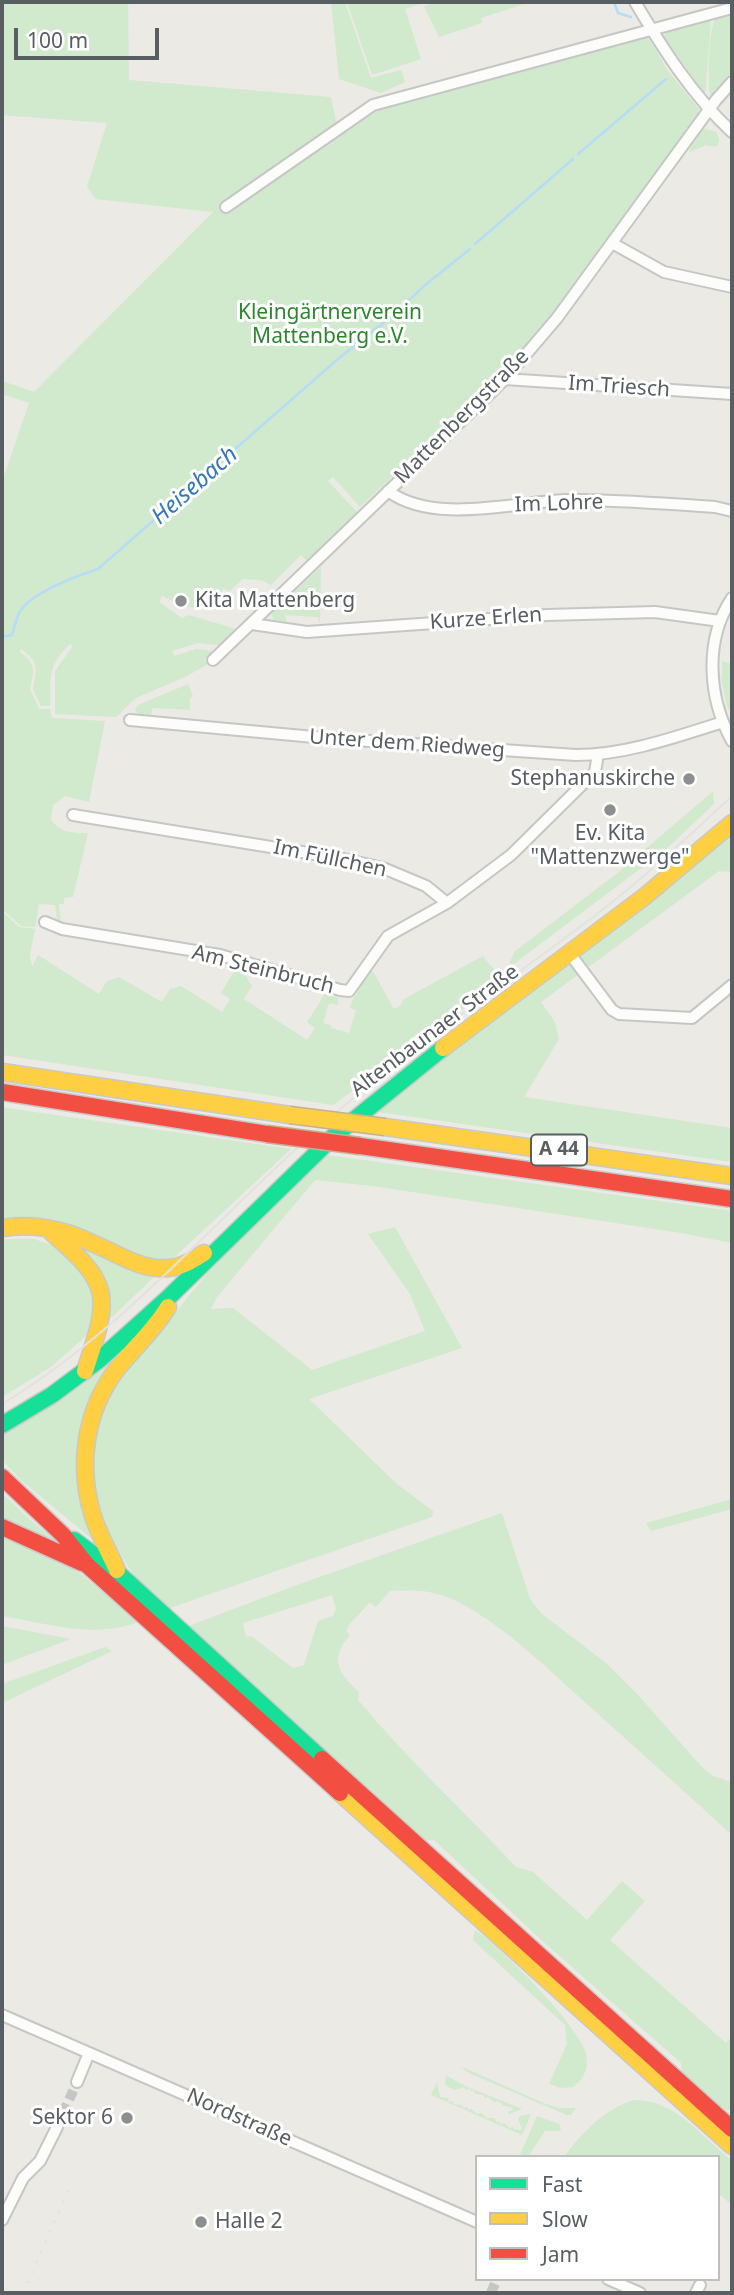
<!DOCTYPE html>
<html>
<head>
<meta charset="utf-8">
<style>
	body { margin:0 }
	#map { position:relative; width:734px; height:2295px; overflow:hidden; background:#ebeae4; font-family:"Noto Sans",sans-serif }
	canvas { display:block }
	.frame { position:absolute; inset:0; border:4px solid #595e63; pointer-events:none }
	.legend { position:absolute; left:475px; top:2155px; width:245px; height:126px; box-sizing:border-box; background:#fff; border:2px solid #bdbfc1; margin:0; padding:9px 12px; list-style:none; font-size:21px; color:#595e63 }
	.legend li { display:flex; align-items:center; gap:14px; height:35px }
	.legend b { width:35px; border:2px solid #bdbfc1 }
	.scale { position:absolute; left:14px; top:28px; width:145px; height:32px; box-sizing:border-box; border:4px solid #595e63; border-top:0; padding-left:9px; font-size:21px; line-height:24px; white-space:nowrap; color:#595e63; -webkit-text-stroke:5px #fff; paint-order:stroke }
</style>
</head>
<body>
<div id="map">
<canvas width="734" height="2295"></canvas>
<div class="frame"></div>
<ul class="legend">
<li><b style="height:9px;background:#16e098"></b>Fast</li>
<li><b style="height:9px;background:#ffcf43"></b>Slow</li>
<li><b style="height:9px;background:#f24e42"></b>Jam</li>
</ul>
<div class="scale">100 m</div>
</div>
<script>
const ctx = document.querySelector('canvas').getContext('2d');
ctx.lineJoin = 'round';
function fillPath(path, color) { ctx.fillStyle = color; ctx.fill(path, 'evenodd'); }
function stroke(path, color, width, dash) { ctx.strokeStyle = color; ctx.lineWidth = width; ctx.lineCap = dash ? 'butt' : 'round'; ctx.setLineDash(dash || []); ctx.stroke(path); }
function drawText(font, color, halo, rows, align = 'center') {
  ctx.font = font + ' "Noto Sans",sans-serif'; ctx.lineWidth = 6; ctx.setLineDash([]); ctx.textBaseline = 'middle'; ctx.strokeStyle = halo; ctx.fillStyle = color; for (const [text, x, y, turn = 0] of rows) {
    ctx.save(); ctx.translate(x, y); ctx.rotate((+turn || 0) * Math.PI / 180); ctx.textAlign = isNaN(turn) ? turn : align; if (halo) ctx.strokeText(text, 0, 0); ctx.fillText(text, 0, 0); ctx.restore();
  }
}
const green = new Path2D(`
	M2 2H128L129 80 331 97 336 121 344 133 381 108 647 36 668 71 699 109V113L552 314 499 375 360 507 333 477 328 481 357 512 307 561 301 555 271 585 261 580 242 579 230 591 224 589 220 593 215 592 206 596 201 608 186 607 162 596 159 602 182 618 189 615 236 629 219 645 198 643 172 651 174 656 196 649 215 651 204 660 208 664 187 676 136 698 116 717 55 714V671L73 646 70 644C47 666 51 676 50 706H41L33 689C36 669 40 662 21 649L20 652C37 665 34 670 30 689L39 709H50L52 718 105 721 89 802 65 796 53 805 51 820C61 833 72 833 88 833L73 897 64 898V904H59L61 922 57 919 55 905 39 904 35 927 21 926 2 909V482L29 403 2 394V381L34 392 213 212 96 199 87 187 107 123 2 115Z
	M331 2H345L371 78 401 70 405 82 381 93 339 79Z
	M347 2H426L405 9 421 59 372 75Z
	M437 2H530L481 18 482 23 439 37 424 6Z
	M732 15V72L711 96 709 91C709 68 707 41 715 19Z
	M711 20 705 95 664 37 667 30Z
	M703 128 716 132 719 139 718 145 714 147 706 145 690 152 691 144Z
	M321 567 320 625 318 617 285 615 287 622 274 620 271 613 287 600 291 603 296 597 293 593Z
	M722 661 732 664V708L728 709 722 683Z
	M188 684 193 696 190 698V710L152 708 151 716 138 715 135 710 138 705Z
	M713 791 714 804 665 850 515 963 509 964 514 952 620 871Z
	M732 830V872L719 871 541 1002 555 1022 559 1039 524 1097 732 1128V1162L371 1111 676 882Z
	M2 911 19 927 35 929 30 955 32 967 38 955 99 994 107 981 119 977 162 1002 170 989 181 986 222 1012 230 999 221 993 237 966 240 967 252 986 244 999 307 1040 315 1028 307 1022 325 994 338 998V1005L329 1003 323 1023 331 1025V1028L349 1033 356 1010 350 1008 352 1001 371 968 394 1009 400 1006 404 999 483 956 502 980 333 1105 2 1055Z
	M2 1107 28 1111 291 1149 168 1263 160 1265 47 1218 2 1220Z
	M327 1155 732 1211V1243L681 1233 373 1186 315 1180 217 1297 211 1309 233 1308 312 1370 425 1331 410 1294 368 1234 395 1227 462 1348 309 1399 397 1484 433 1511 432 1517 167 1609C110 1561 75 1478 103 1405 112 1381 147 1345 165 1325 180 1308 193 1289 209 1272 245 1233 283 1196 319 1157Z
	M6 1239H34L61 1248 78 1262 95 1286 96 1327 51 1367 2 1397V1240Z
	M69 1240 157 1274 107 1322 104 1279 92 1257Z
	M131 1342 80 1436 99 1545 21 1480 2 1460V1434Z
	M2 1493 27 1517 65 1549 21 1527 2 1521Z
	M732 1499V1509L651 1531 646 1523Z
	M502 1513 530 1599 542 1614 606 1663 639 1696 701 1766 713 1776 732 1782V1835C681 1788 629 1742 578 1696 540 1662 499 1621 452 1599 432 1590 412 1589 390 1591L376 1607 370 1602 349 1625 346 1631 350 1635C329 1659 338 1673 359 1692L358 1700C407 1759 464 1811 516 1867L533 1872 587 1920 622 1881 645 1901 610 1940 726 2043 732 2036V2105L728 2111 712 2103 682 2074 681 2063 548 1946 434 1840 423 1841 186 1627 294 1586ZM332 1595 336 1608 333 1616 318 1621 304 1665 293 1668 251 1636 246 1637 243 1623Z
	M2 1533 44 1550 78 1572 140 1621C98 1640 45 1623 2 1616Z
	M2 1626 71 1639 2 1665Z
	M105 1647 112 1651 2 1703V1684Z
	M475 1930C500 1946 580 2027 586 2054 589 2068 584 2079 573 2087L561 2088 549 2084 567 2044 565 2025 473 1940Z
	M460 2066 546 2104 559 2108H576L571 2115H567L469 2073Z
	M446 2075 465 2086 522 2109 509 2114 508 2112 513 2110 511 2107 504 2106 498 2101 494 2102 488 2097 485 2098 483 2095 475 2094 474 2090 471 2091 470 2088 466 2090 464 2087 454 2090 445 2085Z
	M437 2082 440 2097 448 2098 449 2102 453 2101 454 2104 462 2105 463 2108 467 2107 468 2110 471 2109 477 2114 481 2113 487 2118H495L496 2122 499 2121 501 2124 504 2123 510 2128 513 2127 515 2130 518 2129 519 2131 522 2129 518 2119 520 2116 531 2114 522 2135 431 2095Z
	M635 2100C676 2100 702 2137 732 2161V2205L718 2193V2157H564C582 2133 605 2108 635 2100Z
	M537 2116 559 2124 561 2131H545L528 2157H519Z`);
const stream = new Path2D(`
	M614 2 618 13 631 17
	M578 154 666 79
	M475 244 573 159
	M390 318 424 286 470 249
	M2 637 12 635C14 628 16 620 19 613 30 593 77 576 98 569L338 359 386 321`);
const streetTunnel = new Path2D(`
	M57 2127 77 2082
	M491 2293 497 2279`);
const street = new Path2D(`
	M635 2C663 49 692 95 732 132
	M226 207 373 105 732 8
	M612 243 664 272 732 287
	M505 379 732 394
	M388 491C434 525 513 502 566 500 615 499 666 504 715 507L732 511
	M732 598C704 640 708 698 732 741
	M252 624 307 632 547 615 655 612 720 621
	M213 660 505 379 557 318 716 100 732 82
	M130 720 325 738 576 755C625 755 676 737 723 722
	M73 815 339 858 383 868 426 886 447 903
	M45 922 62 929 220 955 340 990 349 991 388 936 447 903 511 855 595 772 598 754
	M570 954 612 1010 619 1014 692 1018 732 985
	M2 2015 477 2222
	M77 2082 89 2053
	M2 2220 23 2178 40 2161 57 2127
	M608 2279 640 2293
	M696 2293 700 2285`);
const fast = new Path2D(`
	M2 1425 52 1395 99 1360 168 1298 334 1136 443 1048
	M74 1540 118 1573 322 1759`);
const slow = new Path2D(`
	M443 1048 644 897 732 823
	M2 1072 290 1115
	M385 1127 732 1176
	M2 1228C34 1223 63 1229 92 1243 117 1253 141 1271 169 1268 182 1267 193 1260 204 1253
	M51 1232C113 1285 110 1296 85 1371
	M117 1570C109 1552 99 1535 93 1516 78 1468 84 1415 114 1373 131 1350 153 1332 168 1307
	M340 1793 732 2146`);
const jam = new Path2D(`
	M2 1092 267 1134
	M360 1146 732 1199
	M2 1477 63 1535 87 1565 340 1793
	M2 1527 82 1563
	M322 1759 732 2129`);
const tram = new Path2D(`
	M2 1404C132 1325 229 1203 344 1106 425 1037 513 978 597 914 645 877 688 837 732 796`);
const rail = new Path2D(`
	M23 2293 72 2182`);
const slowBridge = new Path2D(`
	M290 1115 385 1127`);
const jamBridge = new Path2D(`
	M267 1134 360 1146`);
const markers = [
	[181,601,7,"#8c8f90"],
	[689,779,7,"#8c8f90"],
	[610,810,7,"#8c8f90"],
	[127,2118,7,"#8c8f90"],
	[201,2222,7,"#8c8f90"]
];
const shields = [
	[559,1150,56]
];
const shieldNames = [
	["A 44",559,1150]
];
const parkNames = [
	["Kleingärtnerverein",330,313],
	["Mattenberg e.V.",330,337]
];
const streetNames = [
	["Im Triesch",619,387,4],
	["Mattenbergstraße",462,417,-45],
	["Im Lohre",559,504,-2],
	["Kurze Erlen",486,619,-4],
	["Unter dem Riedweg",407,744,4],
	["Im Füllchen",330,859,12],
	["Am Steinbruch",263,970,14],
	["Altenbaunaer Straße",435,1031,-37],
	["Nordstraße",239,2118,24]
];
const poiNames = [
	["Kita Mattenberg",195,601],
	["Stephanuskirche",675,779,"right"],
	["Ev. Kita",610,834,"center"],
	["\"Mattenzwerge\"",610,858,"center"],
	["Sektor 6",113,2118,"right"],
	["Halle 2",215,2222]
];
const waterNames = [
	["Heisebach",195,486,-41]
];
fillPath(green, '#d1e9cd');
stroke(stream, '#b6ddf7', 2.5);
stroke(streetTunnel, '#c6c7c4', 10, [10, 5]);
stroke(street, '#c6c7c5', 14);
stroke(fast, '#c8c9c8', 19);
stroke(slow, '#c8c9c8', 19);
stroke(jam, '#c8c9c8', 19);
stroke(street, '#fcfcfb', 10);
stroke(fast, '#16e098', 16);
stroke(slow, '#ffcf43', 16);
stroke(jam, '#f24e42', 16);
stroke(tram, '#e2e2e1', 2);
stroke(rail, '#e2e2e1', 2.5, [2, 9]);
stroke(slowBridge, '#c2b292', 19, []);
stroke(jamBridge, '#c2b292', 19, []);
stroke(slowBridge, '#ffcf43', 16);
stroke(jamBridge, '#f24e42', 16);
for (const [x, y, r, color] of markers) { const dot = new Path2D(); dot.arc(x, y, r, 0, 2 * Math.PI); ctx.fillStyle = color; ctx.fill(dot); stroke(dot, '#fff', 2.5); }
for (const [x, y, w] of shields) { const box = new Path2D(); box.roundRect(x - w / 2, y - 15.5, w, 31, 5); ctx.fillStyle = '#fff'; ctx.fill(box); stroke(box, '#595e63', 2); }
drawText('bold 19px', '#595e63', null, shieldNames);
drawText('21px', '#2e872f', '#fff', parkNames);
drawText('21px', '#595e63', '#fff', streetNames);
drawText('21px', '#595e63', '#fff', poiNames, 'left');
drawText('italic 23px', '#3478ba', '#fff', waterNames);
</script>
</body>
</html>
